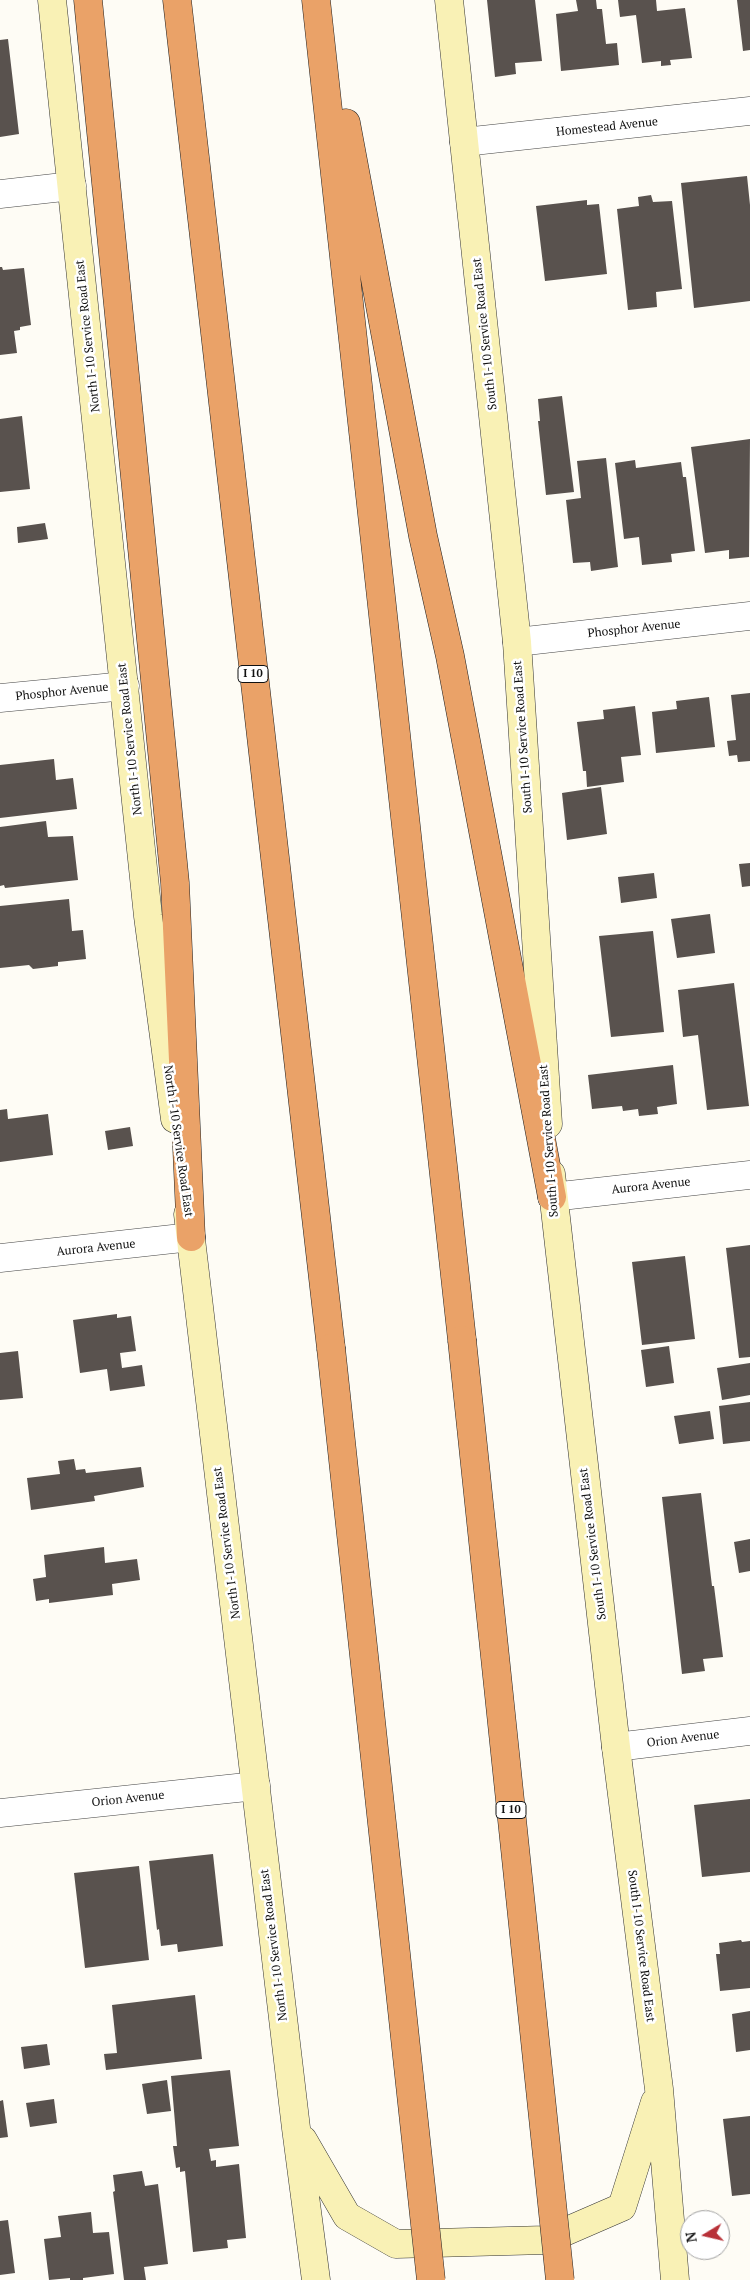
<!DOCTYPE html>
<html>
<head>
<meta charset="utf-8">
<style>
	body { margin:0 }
	#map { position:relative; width:750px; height:2280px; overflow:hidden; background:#fefcf5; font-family:"PT Serif",serif }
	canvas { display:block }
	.north { position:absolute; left:680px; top:2210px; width:50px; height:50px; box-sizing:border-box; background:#fff; border:1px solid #a0a0a0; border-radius:50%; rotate:261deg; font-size:14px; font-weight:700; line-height:20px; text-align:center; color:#111 }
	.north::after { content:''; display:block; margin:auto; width:18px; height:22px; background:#b83138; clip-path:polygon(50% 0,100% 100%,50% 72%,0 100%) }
</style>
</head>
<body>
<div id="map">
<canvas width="750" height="2280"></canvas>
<div class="north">N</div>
</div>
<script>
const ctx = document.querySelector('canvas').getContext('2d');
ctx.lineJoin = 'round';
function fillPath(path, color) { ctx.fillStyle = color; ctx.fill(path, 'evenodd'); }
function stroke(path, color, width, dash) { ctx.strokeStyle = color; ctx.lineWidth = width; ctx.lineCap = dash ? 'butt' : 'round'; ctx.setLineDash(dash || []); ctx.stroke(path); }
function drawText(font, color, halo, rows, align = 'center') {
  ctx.font = font + ' "PT Serif",serif'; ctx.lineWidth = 5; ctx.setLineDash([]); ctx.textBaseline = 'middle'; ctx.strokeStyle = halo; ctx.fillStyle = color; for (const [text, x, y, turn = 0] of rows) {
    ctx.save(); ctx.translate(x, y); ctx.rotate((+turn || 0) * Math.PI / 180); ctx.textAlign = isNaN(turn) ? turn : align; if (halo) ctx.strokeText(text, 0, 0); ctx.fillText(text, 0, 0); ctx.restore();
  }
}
const building = new Path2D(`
	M487 0H535L542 61 515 63 516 74 495 77Z
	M576 0H596L597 9H602L606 44 617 43 619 65 561 71 556 14 578 11Z
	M618 0H656L657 11 685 8 692 58 670 60 671 65 661 66V61L642 63 636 15 620 17Z
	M737 0H750V50L743 51Z
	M8 39 19 134 0 137V40Z
	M747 176 750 205V301L694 308 681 183Z
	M651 195 653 202 672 201 682 289 656 292 657 307 628 310 617 209 639 206 638 197Z
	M587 200V205L599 204 607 274 545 281 536 206Z
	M0 267H2L3 270 24 268 31 325 20 327V330L14 331 17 353 0 355Z
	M562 396 574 492 546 495 538 421H540L538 399Z
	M22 416 30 489 0 492V419Z
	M750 439 749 557 729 559V550L705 553 691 447Z
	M606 458 618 567 591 571 590 562 573 563 566 500 581 498 577 461Z
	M635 460 636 468 681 462 683 477H686L695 551 671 554 672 562 642 565 639 537 624 539 615 463Z
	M45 523 48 539 18 543 17 527Z
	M750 693V761L738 762 737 755 729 756 727 741 736 740 731 695Z
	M709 697 715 747 656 753 652 712 677 709 676 701Z
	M635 706 641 755 621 757 624 782 587 787 586 771H583L577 722 604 719 603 710Z
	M54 759 56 780 73 778 77 809 0 818V765Z
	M601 787 607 834 567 840 562 793Z
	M46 821 48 837 73 836 78 880 5 888 4 885 0 886V827Z
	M750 863V886L742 887 739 864Z
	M654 873 657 898 621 903 618 877Z
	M69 899 72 931 83 930 86 959 58 962V966L33 969 29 965 0 968V906Z
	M710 914 715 953 677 958 671 919Z
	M653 931 664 1032 611 1037 599 936Z
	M734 983 749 1106 707 1110 698 1035 683 1037 678 990Z
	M673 1065 677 1104 657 1107 658 1114 639 1116 638 1109 623 1111 622 1106 592 1109 588 1075Z
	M7 1109 8 1119 48 1114 53 1155 0 1162V1110Z
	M130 1127 133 1146 108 1150 105 1131Z
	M750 1245V1357L739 1358 726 1248Z
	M685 1256 695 1339 642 1345 632 1262Z
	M117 1314V1318L131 1316 136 1351 120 1353 122 1368 142 1365 145 1386 110 1391 107 1369 80 1373 73 1320Z
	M669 1346 674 1383 646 1387 641 1350Z
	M18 1351 23 1398 0 1400V1353Z
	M750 1363V1395L722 1400 717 1368Z
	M750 1402V1441L723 1444 719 1406Z
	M710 1411 714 1439 679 1444 674 1416Z
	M74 1459 76 1470 85 1469 86 1473 141 1467 144 1487 94 1496 95 1501 31 1510 27 1478 60 1474 58 1461Z
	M701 1493 712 1586H714L723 1657 703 1659 705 1671 682 1674 662 1497Z
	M750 1539V1571L739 1573 734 1542Z
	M104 1547 105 1563 137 1559 140 1580 112 1584 113 1595 49 1603V1599L36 1601 33 1579 46 1577 44 1555Z
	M750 1799V1872L702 1877 694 1805Z
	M213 1854 223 1946 178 1952 177 1944 161 1946 159 1929 157 1930 149 1861Z
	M139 1866 149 1960 85 1968 74 1873Z
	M741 1940 742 1942 750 1941V1988L720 1991 716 1954H720L719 1943Z
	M195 1995 202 2059 106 2070 104 2054 117 2053 112 2005Z
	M750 2011V2050L736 2052 732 2014Z
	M47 2044 50 2065 24 2069 21 2047Z
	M230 2070 239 2146 209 2149 211 2161 216 2160V2167L239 2164 246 2238 227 2240 228 2248 193 2252 185 2171 180 2172V2167L176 2168 173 2146H177L171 2076Z
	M167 2080 171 2111 147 2114 142 2084Z
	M54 2099 57 2123 30 2127 26 2103Z
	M3 2100 8 2137 0 2138V2101Z
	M750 2116V2194L732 2196 723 2119Z
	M142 2171 145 2186 158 2184 168 2264 144 2267 146 2280H124L113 2192 115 2191 113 2175Z
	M91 2212 93 2233 109 2232 114 2274 83 2278V2280H70V2278L49 2280 44 2239 61 2237 58 2216Z
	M8 2220 15 2273 0 2275V2221Z`);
const street = new Path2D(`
	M464 142 750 111
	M0 194 72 186
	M517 642 750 616
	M0 698 125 686
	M552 1197 750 1175
	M0 1258 191 1237
	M616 1747 750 1731
	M0 1813 256 1786`);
const secondary = new Path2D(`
	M52 0 148 916 175 1119
	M449 0 517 642 548 1124
	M551 1174 616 1747 659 2089 675 2280
	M188 1214 296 2128 316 2280
	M303 2140 347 2216 396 2244 546 2240 622 2207 655 2102`);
const highway = new Path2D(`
	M88 0 175 883 191 1237
	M177 0 331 1348
	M316 0 462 1340
	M346 123 423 536 450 656 552 1197`);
const highwayBridge = new Path2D(`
	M462 1340 560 2280
	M331 1348 431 2280`);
const shields = [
	[253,674,30],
	[511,1810,30]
];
const shieldNames = [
	["I 10",253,674],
	["I 10",511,1810]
];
const streetNames = [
	["Homestead Avenue",607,127,-6],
	["South I-10 Service Road East",485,334,-96],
	["North I-10 Service Road East",88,336,-96],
	["Phosphor Avenue",634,629,-6],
	["Phosphor Avenue",62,692,-6],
	["South I-10 Service Road East",523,737,-94],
	["North I-10 Service Road East",130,739,-96],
	["North I-10 Service Road East",178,1141,82],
	["South I-10 Service Road East",549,1141,-94],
	["Aurora Avenue",651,1186,-6],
	["Aurora Avenue",96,1248,-6],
	["North I-10 Service Road East",227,1543,-97],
	["South I-10 Service Road East",593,1544,-97],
	["Orion Avenue",683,1739,-7],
	["Orion Avenue",128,1799,-6],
	["North I-10 Service Road East",274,1945,-97],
	["South I-10 Service Road East",641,1946,83]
];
fillPath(building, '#59524e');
stroke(street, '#444', 29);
stroke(secondary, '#333', 29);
stroke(highway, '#222', 29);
stroke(street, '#fff', 28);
stroke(secondary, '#f9f1b5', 28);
stroke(highway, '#eaa268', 28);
stroke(highwayBridge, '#222', 29, []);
stroke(highwayBridge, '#eaa268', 28);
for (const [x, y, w] of shields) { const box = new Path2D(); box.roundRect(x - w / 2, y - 8.5, w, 17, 4); ctx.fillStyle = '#fff'; ctx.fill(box); stroke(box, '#111', 1); }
drawText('bold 11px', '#111', null, shieldNames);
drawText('12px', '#111', '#fff', streetNames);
</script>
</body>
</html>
